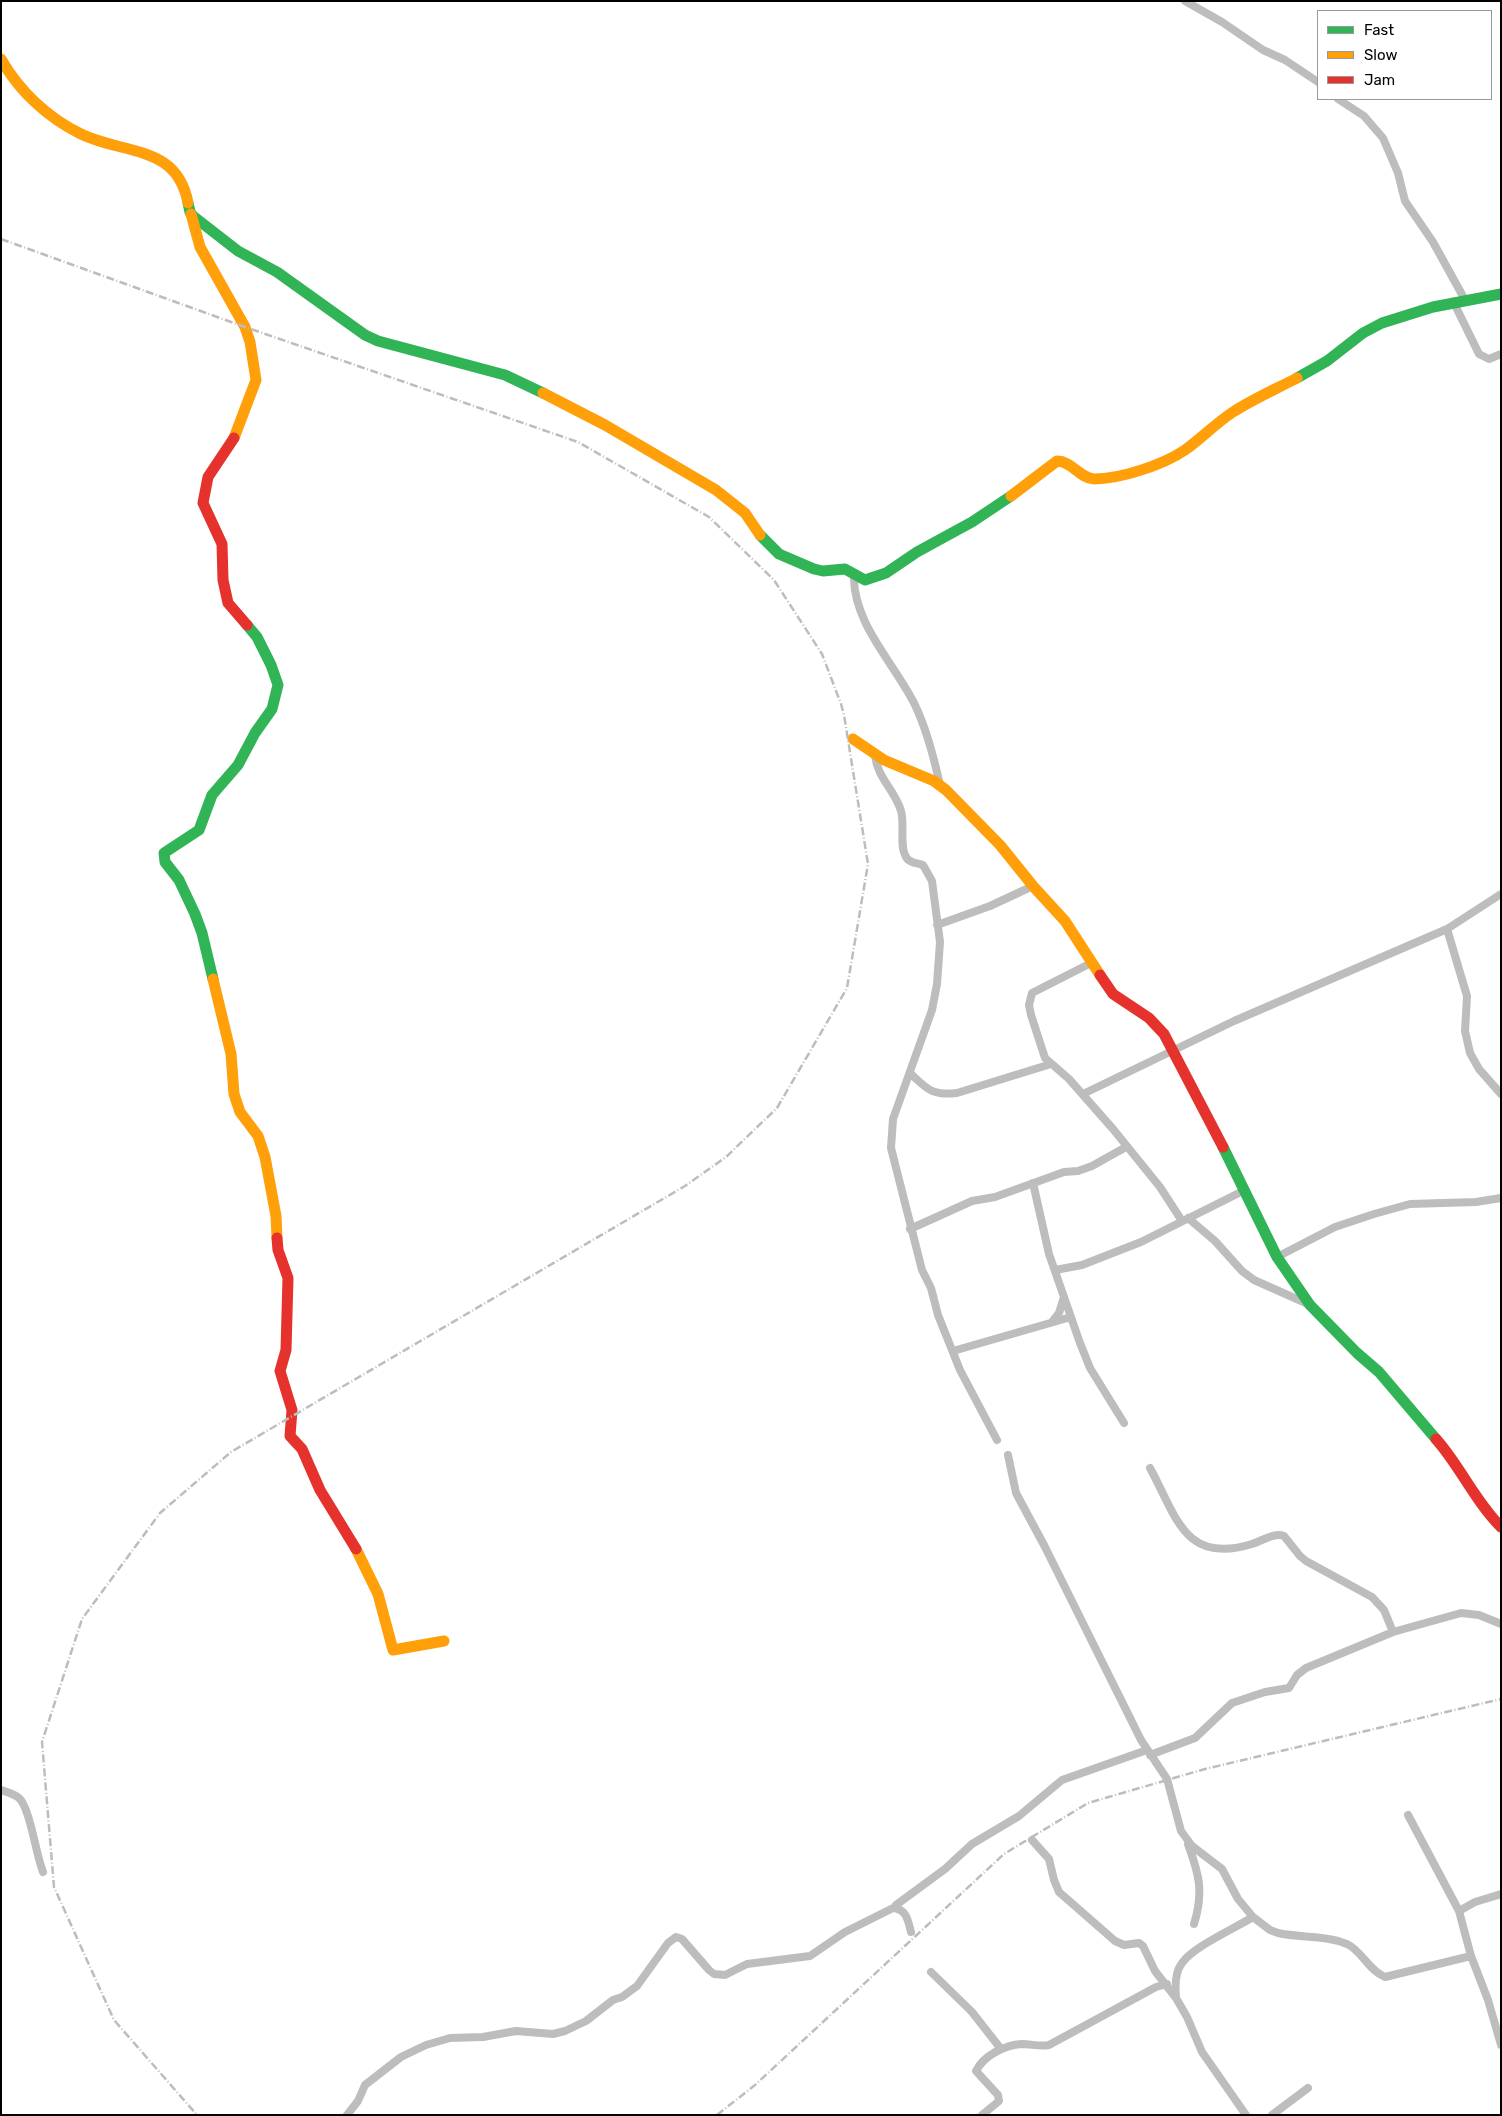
<!DOCTYPE html>
<html>
<head>
<meta charset="utf-8">
<style>
	body { margin:0 }
	#map { position:relative; width:1502px; height:2116px; overflow:hidden; background:#fff; font-family:Rubik,sans-serif }
	canvas { display:block }
	.frame { position:absolute; inset:0; border:2px solid #000; pointer-events:none }
	.legend { position:absolute; left:1317px; top:10px; width:175px; height:90px; box-sizing:border-box; background:#fff; border:1px solid #999; margin:0; padding:6px 9px; list-style:none; font-size:15px; color:#000 }
	.legend li { display:flex; align-items:center; gap:10px; height:25px }
	.legend b { width:25px; border:1px solid #999 }
</style>
</head>
<body>
<div id="map">
<canvas width="1502" height="2116"></canvas>
<div class="frame"></div>
<ul class="legend">
<li><b style="height:6px;background:#30b455"></b>Fast</li>
<li><b style="height:6px;background:#ff9f0a"></b>Slow</li>
<li><b style="height:6px;background:#e5322d"></b>Jam</li>
</ul>
</div>
<script>
const ctx = document.querySelector('canvas').getContext('2d');
ctx.lineJoin = 'round';
function stroke(path, color, width, dash) { ctx.strokeStyle = color; ctx.lineWidth = width; ctx.lineCap = dash ? 'butt' : 'round'; ctx.setLineDash(dash || []); ctx.stroke(path); }
const street = new Path2D(`
	M1185 1 1222 22 1263 50 1285 60 1318 82
	M1338 99 1364 116 1383 138 1398 173 1405 201 1433 242 1465 300
	M1454 303 1479 354 1489 359 1501 354
	M854 576C853 624 895 664 915 705 927 730 934 758 940 785
	M875 755C877 778 895 790 901 811 905 824 899 846 906 857 909 863 917 863 923 865L932 881 940 942 937 984 932 1010 893 1119 891 1148 922 1270 931 1288 938 1315 960 1370 997 1440
	M937 925 990 906 1033 886
	M1447 929 1467 996 1465 1031 1470 1053 1479 1069 1501 1094
	M1091 963 1032 993 1029 1005 1031 1015 1045 1058 1069 1079 1113 1129 1160 1187 1182 1221
	M910 1073C927 1089 932 1096 957 1093L1051 1064
	M1083 1094 1234 1021 1447 929 1501 894
	M1033 1183 1049 1254 1080 1343 1090 1368 1124 1423
	M1188 1218 1215 1241 1242 1271 1254 1280 1308 1304
	M910 1229 972 1201 995 1197 1064 1172 1078 1171 1092 1166 1126 1147
	M1277 1257 1335 1227 1374 1214 1410 1204 1476 1202 1501 1198
	M1055 1270 1082 1265 1141 1242 1245 1190
	M1052 1322 1059 1313 1064 1297
	M953 1351 1071 1317
	M1008 1455 1016 1493 1045 1547 1141 1740 1167 1779 1181 1831 1192 1846 1222 1869 1238 1899 1253 1917 1270 1930 1278 1933C1300 1938 1325 1935 1347 1944 1362 1951 1369 1971 1385 1977L1471 1956
	M1150 1468C1176 1515 1184 1565 1252 1544 1262 1541 1274 1532 1284 1536L1300 1556 1306 1561 1372 1597 1384 1610 1393 1632
	M1150 1755 1195 1738 1232 1703 1265 1692 1289 1688 1297 1675 1306 1668 1393 1632 1461 1613 1479 1615 1501 1624
	M1 1790C7 1792 14 1794 19 1798 30 1808 36 1855 43 1872
	M1408 1815 1459 1911 1471 1956 1488 2000 1501 2045
	M1032 1840 1049 1859 1054 1880 1059 1892 1115 1941 1124 1945 1139 1943 1143 1946 1155 1971 1176 1998 1187 2017 1202 2052 1246 2115
	M1188 1844C1199 1874 1204 1892 1194 1924
	M896 1905 945 1869 972 1844 1019 1816 1062 1780 1147 1750
	M1459 1911 1475 1902 1501 1894
	M931 1972 972 2012 1001 2049
	M1176 1997C1175 1986 1175 1972 1182 1963 1193 1947 1235 1928 1253 1917
	M347 2115 358 2101 365 2085 401 2057 426 2045 450 2038 483 2037 516 2031 553 2034 565 2031 586 2021 613 2000 622 1997 637 1986 668 1943 676 1937 682 1939 709 1970 714 1974 725 1975 747 1964 810 1956 845 1932 893 1908C907 1909 908 1921 911 1932
	M982 2115 999 2101 998 2095 976 2071C984 2055 1005 2045 1022 2044 1032 2044 1039 2047 1049 2045L1156 1987 1167 1984
	M1272 2115 1308 2088`);
const fast = new Path2D(`
	M188 203 190 212 193 216 238 251 277 272 365 335 378 341 505 375 543 393
	M1297 378 1327 361 1363 333 1382 323 1433 307 1501 294
	M760 535 779 554 814 569 823 571 845 569 865 580 886 573 917 552 972 522 1011 496
	M213 979 202 933 195 914 179 880 165 862 164 853 199 830 212 795 238 765 255 733 272 709 278 685 271 665 257 637 247 625
	M1223 1147 1277 1257 1310 1305 1357 1353 1379 1372 1436 1439`);
const slow = new Path2D(`
	M1 59C19 91 48 118 81 134 124 155 177 144 188 203
	M191 214 200 247 245 327 250 342 256 380 234 438
	M543 393 605 425 716 490 745 513 760 535
	M1011 496 1057 461C1072 461 1079 478 1094 479 1120 479 1163 465 1185 450 1202 438 1216 423 1233 412 1253 399 1276 389 1297 378
	M853 739 884 760 934 781 946 790 1000 845 1033 886 1065 921 1100 975
	M213 979 231 1054 234 1094 240 1112 258 1136 265 1157 276 1216 277 1238
	M356 1549 378 1594 393 1650 444 1641`);
const jam = new Path2D(`
	M234 438 208 477 203 503 222 544 223 580 228 603 247 625
	M1100 975 1113 994 1149 1018 1164 1034 1223 1147
	M277 1238 278 1250 288 1278 286 1350 280 1371 292 1410 290 1436 302 1449 320 1490 356 1549
	M1436 1439C1460 1466 1475 1501 1501 1527`);
const rail = new Path2D(`
	M1 239 245 327 578 442 709 517 774 580 822 654 841 704 844 715 868 864 847 988 777 1108 726 1157 685 1186 231 1452 160 1513 82 1619 42 1742 54 1887 114 2020 197 2115
	M717 2115 755 2085 1004 1854 1088 1803 1205 1769 1501 1699`);
stroke(street, '#bdbdbd', 8);
stroke(fast, '#30b455', 11);
stroke(slow, '#ff9f0a', 11);
stroke(jam, '#e5322d', 11);
stroke(rail, '#bdbdbd', 2.5, [8, 2.5, 1, 2.5]);
</script>
</body>
</html>
